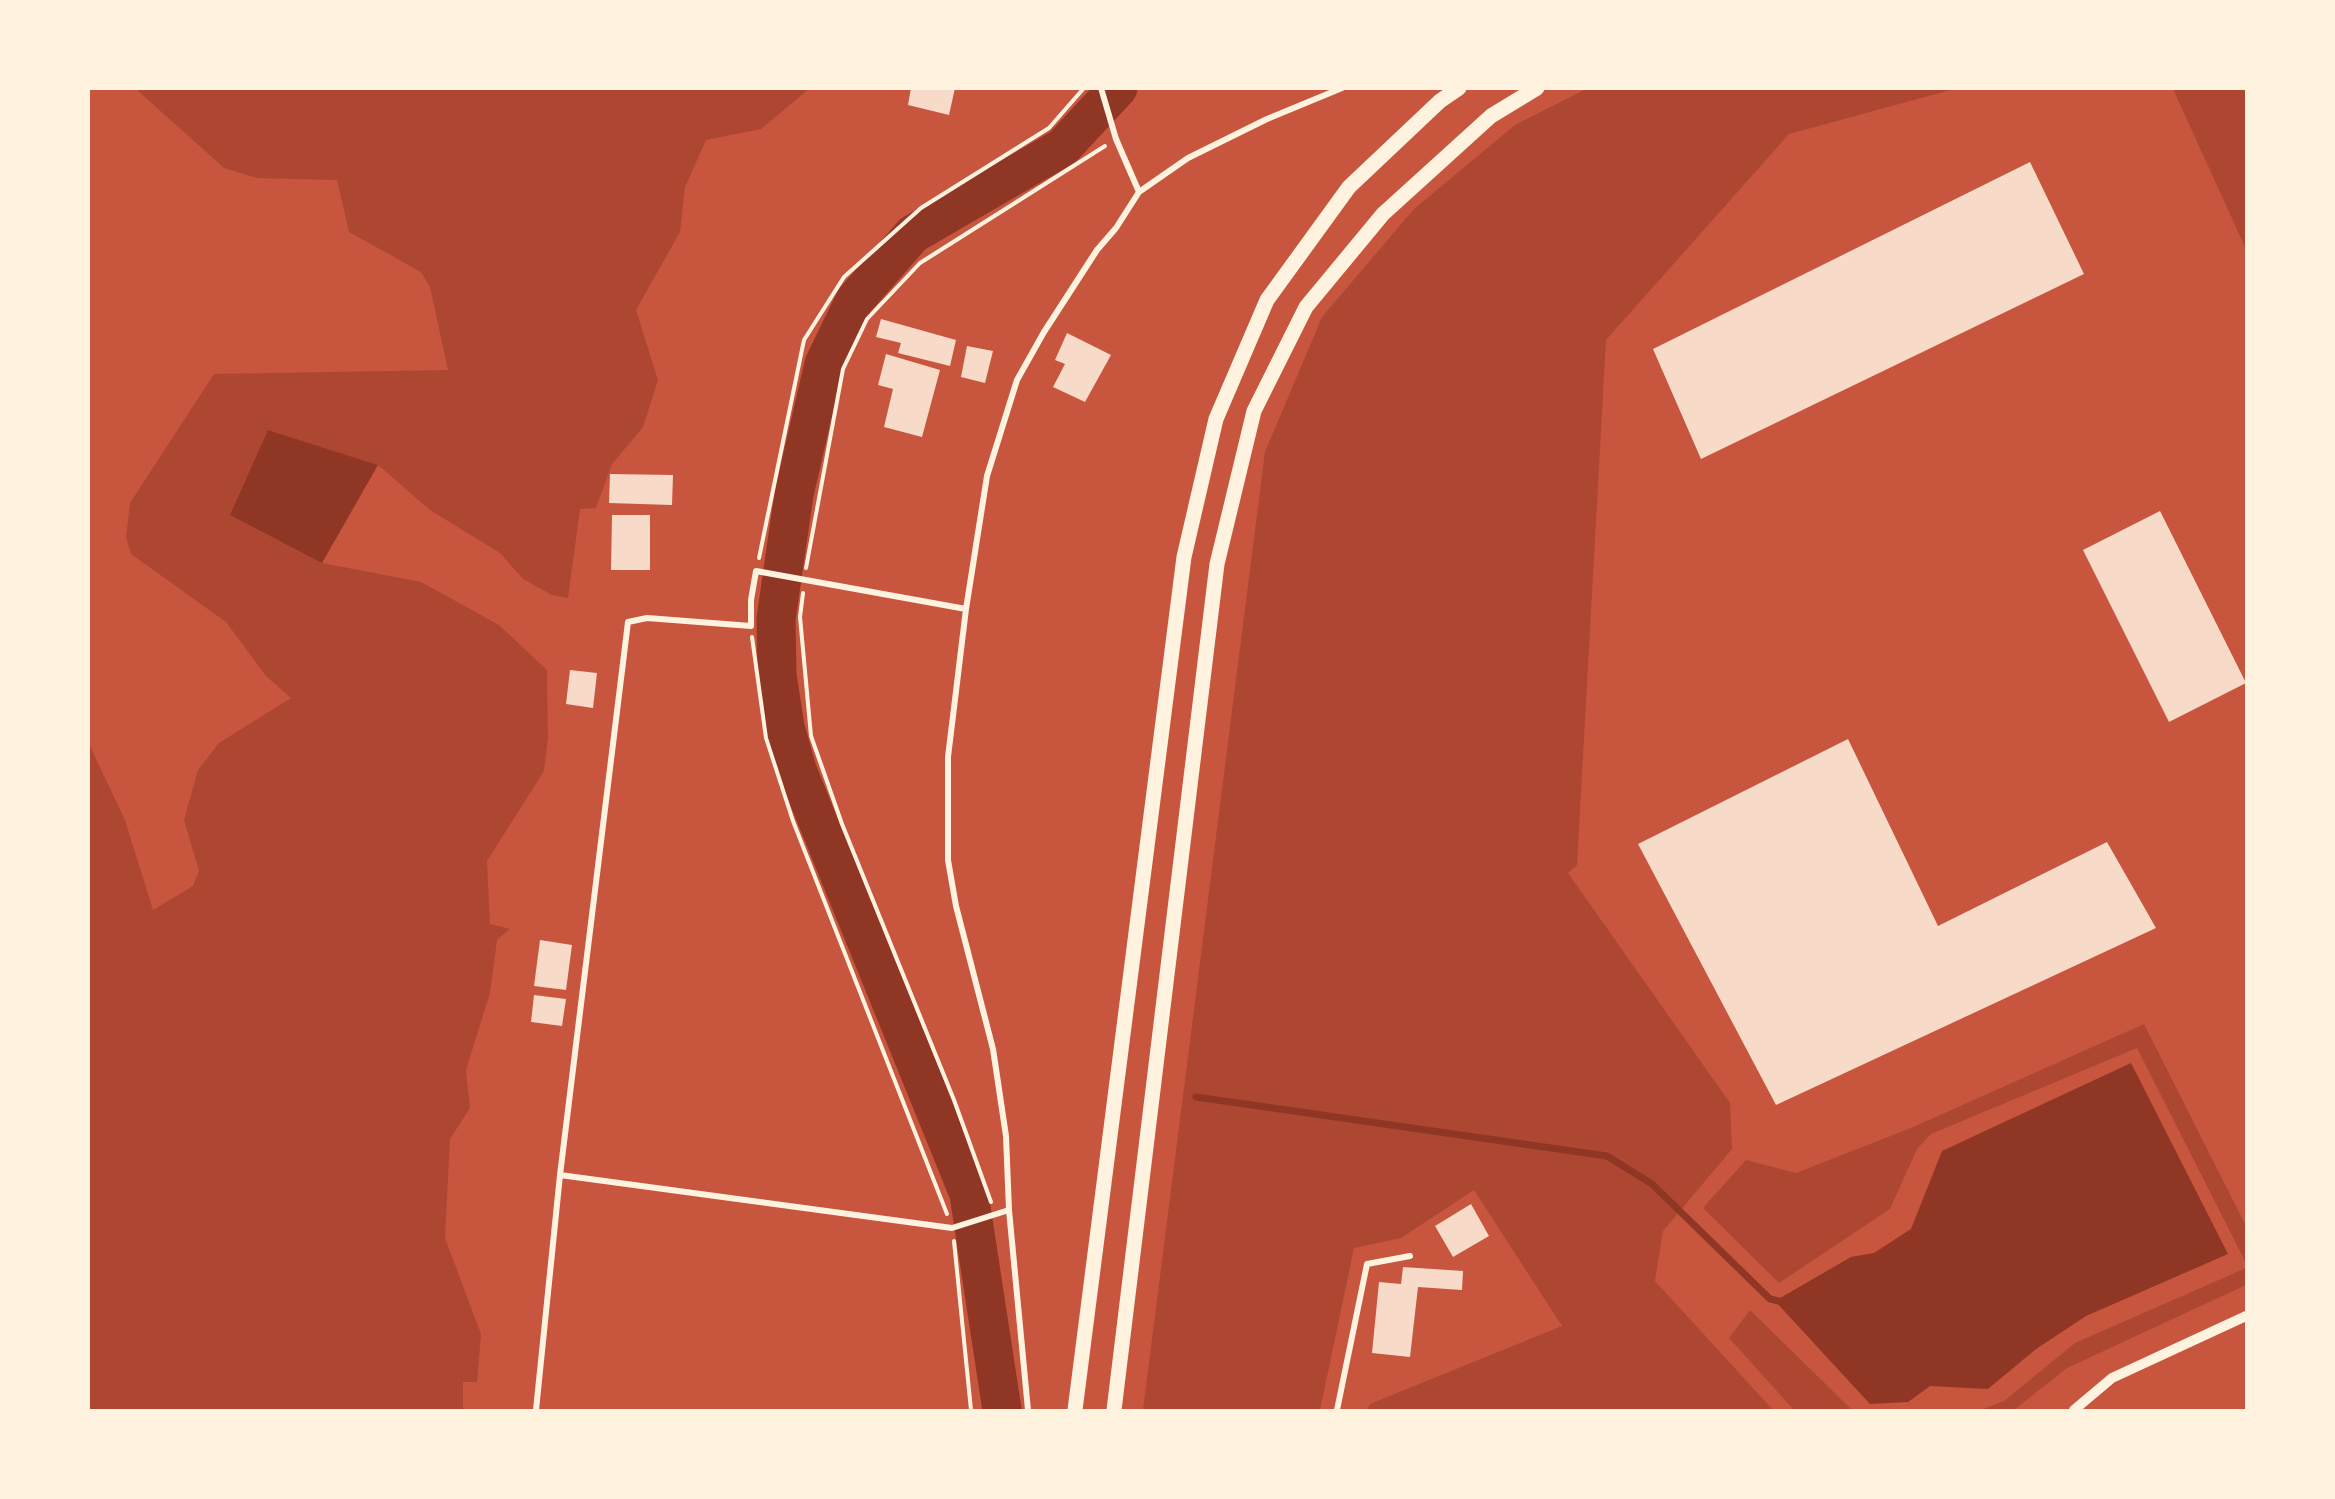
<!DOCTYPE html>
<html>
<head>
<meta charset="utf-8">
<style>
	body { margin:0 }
	#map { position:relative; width:2335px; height:1499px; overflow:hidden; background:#c8553d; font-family:"Nunito Sans",sans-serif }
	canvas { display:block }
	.frame { position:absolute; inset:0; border:90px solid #fff3e0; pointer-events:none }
</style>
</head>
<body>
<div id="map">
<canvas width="2335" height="1499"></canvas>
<div class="frame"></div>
</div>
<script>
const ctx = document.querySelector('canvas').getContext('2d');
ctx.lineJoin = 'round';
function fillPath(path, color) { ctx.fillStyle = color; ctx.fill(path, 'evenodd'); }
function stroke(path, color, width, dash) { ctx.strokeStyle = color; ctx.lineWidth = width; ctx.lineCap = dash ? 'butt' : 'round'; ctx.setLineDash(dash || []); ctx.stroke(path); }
const green = new Path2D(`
	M1588 88 1954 89 1789 134 1606 340 1577 865 1568 873 1730 1103 1732 1149 1663 1231 1655 1281 1773 1410H1367L1370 1404 1562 1326 1474 1190 1401 1238 1354 1248 1320 1410H1143L1265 452 1322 317 1414 209 1515 125Z
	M136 89H809L761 129 706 140 685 187 680 232 636 310 658 380 643 427 612 464 596 508 580 509 568 598 552 595 523 579 500 553 430 510 378 465 268 430 322 563 421 582 499 625 547 670 548 737 544 771 487 861 490 924 510 929 497 940 490 993 466 1070 470 1108 450 1139 445 1238 481 1334 477 1382H463V1410H89L88 742 125 820 153 910 193 886 199 871 184 820 198 770 219 743 291 698 266 676 226 622 131 554 126 538 130 503 214 374 448 370 430 287 421 272 349 232 337 180 257 178 224 168Z
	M2173 89H2246V249Z
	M2144 1024 2246 1226V1263L2137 1048 1931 1134 1917 1149 1890 1209 1779 1283 1703 1208 1746 1160 1796 1173 1911 1128Z
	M2246 1268V1285L2067 1368 2014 1410H1981L2004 1401 2075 1343Z
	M1750 1310 1852 1410H1794L1729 1338Z`);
const water = new Path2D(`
	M268 430 378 465 322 563 230 515Z
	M2131 1063 2228 1254 2086 1316 2036 1349 1988 1389 1930 1386 1908 1402 1870 1404 1775 1301 1851 1257 1874 1253 1911 1229 1942 1151Z`);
const stream = new Path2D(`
	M1196 1097 1607 1156 1652 1184 1770 1299 1783 1302`);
const river = new Path2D(`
	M1002 1410 969 1194 797 770 785 727 777 675 776 619 794 494 824 364 855 300 913 234 1063 147 1118 88`);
const building = new Path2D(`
	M911 88H955L949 115 908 105Z
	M2030 162 2084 274 1701 459 1653 349Z
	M881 319 956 340 950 366 898 353 901 343 876 337Z
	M1067 333 1111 355 1085 402 1053 387 1065 364 1055 360Z
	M967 346 993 351 985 383 961 377Z
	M886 354 940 370 922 437 884 427 893 389 878 385Z
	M610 474 673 475 672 505 609 503Z
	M2160 511 2246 683 2169 722 2083 550Z
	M612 515H650V570H611Z
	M570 670 597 673 593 708 566 704Z
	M1848 739 1938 926 2107 842 2156 928 1776 1105 1638 844Z
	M540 940 572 945 566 990 534 986Z
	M534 995 566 999 562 1026 531 1022Z
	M1471 1204 1489 1236 1453 1257 1435 1226Z
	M1403 1267 1463 1271 1462 1290 1418 1287 1410 1357 1372 1353 1379 1282 1401 1284Z`);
const path = new Path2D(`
	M759 558 804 340 844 277 921 208 1049 128 1084 88
	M806 568 843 369 867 319 920 263 1105 146
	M803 593 800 617 811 736 842 824 954 1100 991 1202
	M752 637 766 738 793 821 947 1214
	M954 1241 971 1410`);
const minor = new Path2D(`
	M1101 88 1116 139 1139 192
	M560 1175 952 1228 1009 1210
	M536 1410 560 1175 628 622 647 618 751 626V600L756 571 966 609
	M1028 1410 1009 1210 1006 1136 993 1049 956 906 948 860V757L966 609 987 476 1017 380 1044 332 1097 250 1116 228 1139 192 1188 158 1267 119 1342 88
	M1337 1410 1367 1264 1410 1256`);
const tertiary = new Path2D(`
	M2074 1410 2112 1378 2246 1316`);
const primary = new Path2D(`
	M1075 1410 1184 557 1216 419 1267 300 1349 187 1440 101 1459 88
	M1114 1410 1217 564 1254 411 1306 307 1383 214 1491 116 1537 88`);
fillPath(green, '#ae4732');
fillPath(water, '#8f3625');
stroke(stream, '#8f3625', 7);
stroke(river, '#8f3625', 39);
fillPath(building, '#f7dbc8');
stroke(path, '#fff3e0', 4);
stroke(minor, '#fff3e0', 6);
stroke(tertiary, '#fff3e0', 10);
stroke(primary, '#fff3e0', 15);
</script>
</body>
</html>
